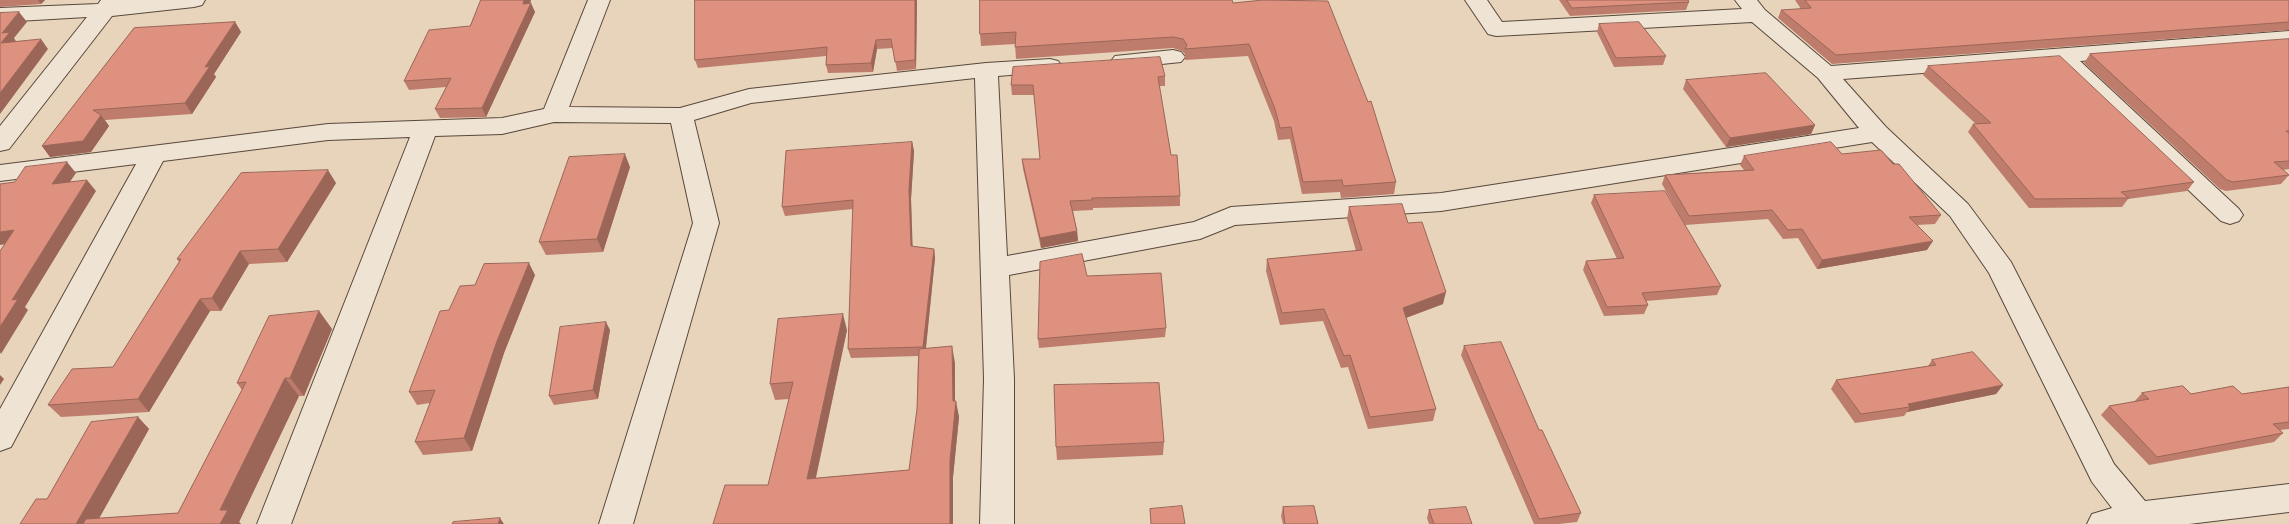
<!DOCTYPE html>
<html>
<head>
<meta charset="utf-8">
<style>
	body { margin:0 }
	canvas { display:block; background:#e7d4bb }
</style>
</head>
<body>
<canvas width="2289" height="524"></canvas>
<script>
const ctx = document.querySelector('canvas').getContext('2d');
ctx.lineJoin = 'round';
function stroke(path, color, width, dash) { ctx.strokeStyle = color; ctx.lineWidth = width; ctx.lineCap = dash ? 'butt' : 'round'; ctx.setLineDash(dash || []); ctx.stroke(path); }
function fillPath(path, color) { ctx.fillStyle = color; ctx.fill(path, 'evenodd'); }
const street = new Path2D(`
	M101 0H205L202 5 194 7 112 16 9 149 0 151V126L87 17 0 22V8L98 4Z
	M588 0H610L569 107 680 108 749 89 986 63 1050 59 1058 61 1062 66 1058 71 998 76 1007 256 1194 222 1231 207 1441 193 1859 128 1818 78 1752 22 1496 36 1488 34 1465 0H1487L1502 22 1742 9 1735 0H1757L1765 10 1831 66 2289 31V45L2080 61 2239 209 2243 215 2239 221 2230 224 2221 221 2055 63 1843 79 1886 127 1968 204 2011 262 2114 464 2145 501 2289 484V512L2189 524H2087L2092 514 2112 508 2092 482 1989 273 1950 216 1872 142 1441 211 1235 225 1200 239 1009 275 1014 379V524H980L984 379 975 78 751 103 694 120 719 223 633 524H599L693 223 671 123 554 122 502 134 435 136 291 524H257L410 137 328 140 163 161 11 447 0 451V409L136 164 0 181V165L328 124 502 118 544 109Z
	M1173 50 1181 52 1185 57 1181 62 1123 68 1115 66 1111 61 1115 56Z`);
const wall = new Path2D(`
	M0 0H45L41 4 0 7Z
	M481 0H531L530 4 535 12 486 117 440 118 435 109 446 87 409 90 404 81 470 26Z
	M917 0 916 69 897 71 893 48 877 49 873 72 828 73 826 65V56L698 68 695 60Z
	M1559 0H1688L1689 2 1686 10 1570 16Z
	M1795 0H2289V30L1832 64 1778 18 1781 10 1801 9Z
	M1233 3 1396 182 1394 194 1341 198 1340 192 1302 194 1290 139 1278 140 1274 121 1248 56 1185 60V54L1182 51 1173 48 1016 59 1015 44 981 46 980 34Z
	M235 22 241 32 214 74 216 77 192 114 105 120 109 126 91 152 50 157 42 146 134 28Z
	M1599 24 1666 56 1663 65 1614 67 1597 32Z
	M2289 39V169L2283 170 2289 175 2281 184 2226 191 2220 189 2084 63 2090 54Z
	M1928 66 2194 182 2187 191 2128 199 2122 207 2029 208 1968 132 1973 124H1976L1923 75Z
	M1165 76V86H1159L1171 155 1180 196V206L1093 208V210L1073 211 1077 231 1078 241 1041 248 1023 169 1022 159H1040L1034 95H1012L1011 85Z
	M1686 80 1815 125 1811 134 1726 147 1683 89Z
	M912 142 914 151 911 199 912 246 934 249 935 258 926 348 955 363V401L959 417 953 477V524H713L768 485 789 399 775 400 770 384 847 330 816 478 909 470 917 409 918 356 851 358 848 349 853 209 785 216 782 207Z
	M1842 154 1893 164 1941 215 1935 224 1917 225 1927 250 1817 269 1798 238 1783 239 1768 219 1685 225 1662 184 1665 175 1744 170 1740 165 1744 156Z
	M630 167 603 252 546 255 539 242Z
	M336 183 287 262 249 264 221 311H210L149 412 61 417 48 405 113 367 179 262 177 259Z
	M1594 195 1721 286 1717 295 1646 301 1648 305 1644 314 1604 316 1583 270 1586 261 1617 259 1591 203Z
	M1349 207 1408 223 1443 304 1406 318 1436 409 1433 421 1368 429 1348 367 1341 368 1323 321 1280 325 1266 271 1267 259 1356 251 1347 219Z
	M535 275 504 353 472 451 423 455 415 442 430 403 417 405 409 392 449 310 475 285Z
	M1087 276 1166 328 1165 337 1039 348 1038 339Z
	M319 311 332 329 304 396H299L239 522 241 524H20L47 499 138 417 149 429 99 518 178 513 242 390 237 383Z
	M610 330 598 399 554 405 549 396Z
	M1464 346 1539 430 1581 513 1577 522 1559 524H1534L1461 355Z
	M1932 360 2003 385 1996 394 1907 412 1904 416 1855 423 1831 389 1836 380 1928 366Z
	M2289 387V429L2280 430 2283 433 2274 442 2149 465 2101 415 2109 406 2134 402 2142 393 2242 394Z
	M1164 442 1163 455 1057 460 1056 447Z
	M1283 507 1318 524H1283L1281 516Z
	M1429 510 1472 524H1429L1427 518Z`);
const shadedWall = new Path2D(`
	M38 0H45L41 4Z
	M524 0H531L526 13 523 4Z
	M915 0H917L916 69 915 60Z
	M531 3 535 12 486 117 482 108Z
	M19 12 27 22 14 38 17 43H1L2 33Z
	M235 22 241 32 214 74 216 77 192 114 185 103 205 67Z
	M41 39 48 49 0 114V93Z
	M876 40 877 49 873 72 871 63Z
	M101 115 109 126 91 152 50 157 42 146Z
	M1815 125 1811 134 1726 147 1730 138Z
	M912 142 914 151 911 199 913 255 911 246 909 190Z
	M625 154 630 167 603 252 597 239Z
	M67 162 76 173 61 195 52 184Z
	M328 170 336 183 287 262 278 249Z
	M87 180 96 191 25 307 28 310 1 354 0 352V327L12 300Z
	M14 230 24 241 0 245V232Z
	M1077 231 1078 241 1041 248 1040 238Z
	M1933 241 1927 250 1817 269 1822 260Z
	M934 249 935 258 925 356 923 347Z
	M240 251 249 264 221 311 212 298Z
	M529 263 535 275 504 353 472 451 464 438 497 341Z
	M1446 292 1443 304 1400 320 1403 308Z
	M200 299 210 311 149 412 138 399Z
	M319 311 332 329 304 396 290 378Z
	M843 314 847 330 812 495 807 479Z
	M606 322 610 330 598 399 593 390Z
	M952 346 955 363V408L956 401 959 417 953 477V524H950V461L953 401Z
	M0 375 4 379 0 385Z
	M285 378 299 396 239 522 241 524H220V510Z
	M2003 385 1996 394 1907 412 1910 407 1908 404Z
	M138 417 149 429 96 524H76Z
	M500 518 504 524H498Z`);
const building = new Path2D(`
	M481 0H524L523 4 531 3 482 108 435 109 451 78 404 81 429 30 470 26Z
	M695 0H915V60L895 62 891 39 876 40 871 63 826 65 827 47 695 60Z
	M980 0H1232L1233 3 1263 0 1328 1 1368 102 1371 101 1396 182 1343 186 1342 180 1303 182 1291 127 1280 128 1275 109 1249 44 1185 49 1187 45 1183 39 1173 37 1015 47 1016 32 980 34Z
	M1567 0H1688L1689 2 1572 8Z
	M1805 0H2289V22L1836 55 1781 10 1811 8Z
	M19 12 2 33 10 32 1 43 41 39 0 93V13Z
	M235 22 205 67 210 66 185 103 93 110 101 115 83 141 42 146 134 28Z
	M1639 22 1666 56 1616 58 1599 24Z
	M2289 39V131H2286L2289 133V161L2274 162 2289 175 2233 182 2227 180 2090 54Z
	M2060 56 2194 182 2121 192 2129 198 2035 199 1973 124 1991 123 1928 66Z
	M1160 57 1165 76 1158 77 1171 155H1177L1180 196 1092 198V200L1070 201 1077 231 1040 238 1022 159H1040L1033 85H1011L1013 67Z
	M1766 73 1815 125 1730 138 1686 80Z
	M912 142 909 190 911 246 934 249 923 347 848 349 853 200 782 207 786 151Z
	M1831 142 1842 154 1881 150 1893 164H1899L1941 215 1909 217 1933 241 1822 260 1802 229 1788 230 1772 210 1689 216 1665 175 1754 170 1744 156Z
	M625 154 597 239 539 242 569 157Z
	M67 162 52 184 87 180 12 300 18 299 0 327V251L14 230 0 232V184L15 182 25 167Z
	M328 170 278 249 240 251 212 298 200 299 138 399 48 405 72 369 113 367 181 259H177L241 173Z
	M1665 191 1721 286 1642 293 1648 305 1607 307 1586 261 1624 258 1594 195Z
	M1402 204 1408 223 1422 222 1446 292 1403 308 1436 409 1370 417 1350 355 1344 356 1324 309 1282 313 1267 259 1362 250 1349 207Z
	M1082 254 1087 276 1161 273 1166 328 1038 339 1040 262Z
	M529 263 497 341 464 438 415 442 435 390 409 392 440 311 449 310 460 286 475 285 484 264Z
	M319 311 290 378H285L220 510H228L220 524H83L86 519 178 513 246 382 237 383 269 316Z
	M843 314 807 479 909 470 917 409 919 349 952 346 953 401H956L950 461V524H713L725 485H768L793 382 770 384 778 319Z
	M606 322 593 390 549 396 560 327Z
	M1501 342 1539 430H1542L1581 513 1539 519 1464 346Z
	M1973 352 2003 385 1908 404 1910 407 1861 414 1836 380 1936 365 1932 360Z
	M1159 383 1164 442 1056 447 1054 385Z
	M2183 386 2191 394 2233 386 2242 394 2289 387V422L2273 424 2283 433 2157 457 2109 406 2149 399 2142 393Z
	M138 417 76 524H20L36 499H47L91 422Z
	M1182 506 1185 524H1151L1150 509Z
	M1314 506 1318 524H1285L1283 507Z
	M1466 507 1472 524H1434L1429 510Z
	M500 518 498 524H452L453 522Z`);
stroke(street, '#59483c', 2);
fillPath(street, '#efe3d3');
fillPath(wall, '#be7d6c');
fillPath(shadedWall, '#9b6658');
fillPath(building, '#dd917e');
stroke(building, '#9b6658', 1);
</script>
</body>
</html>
